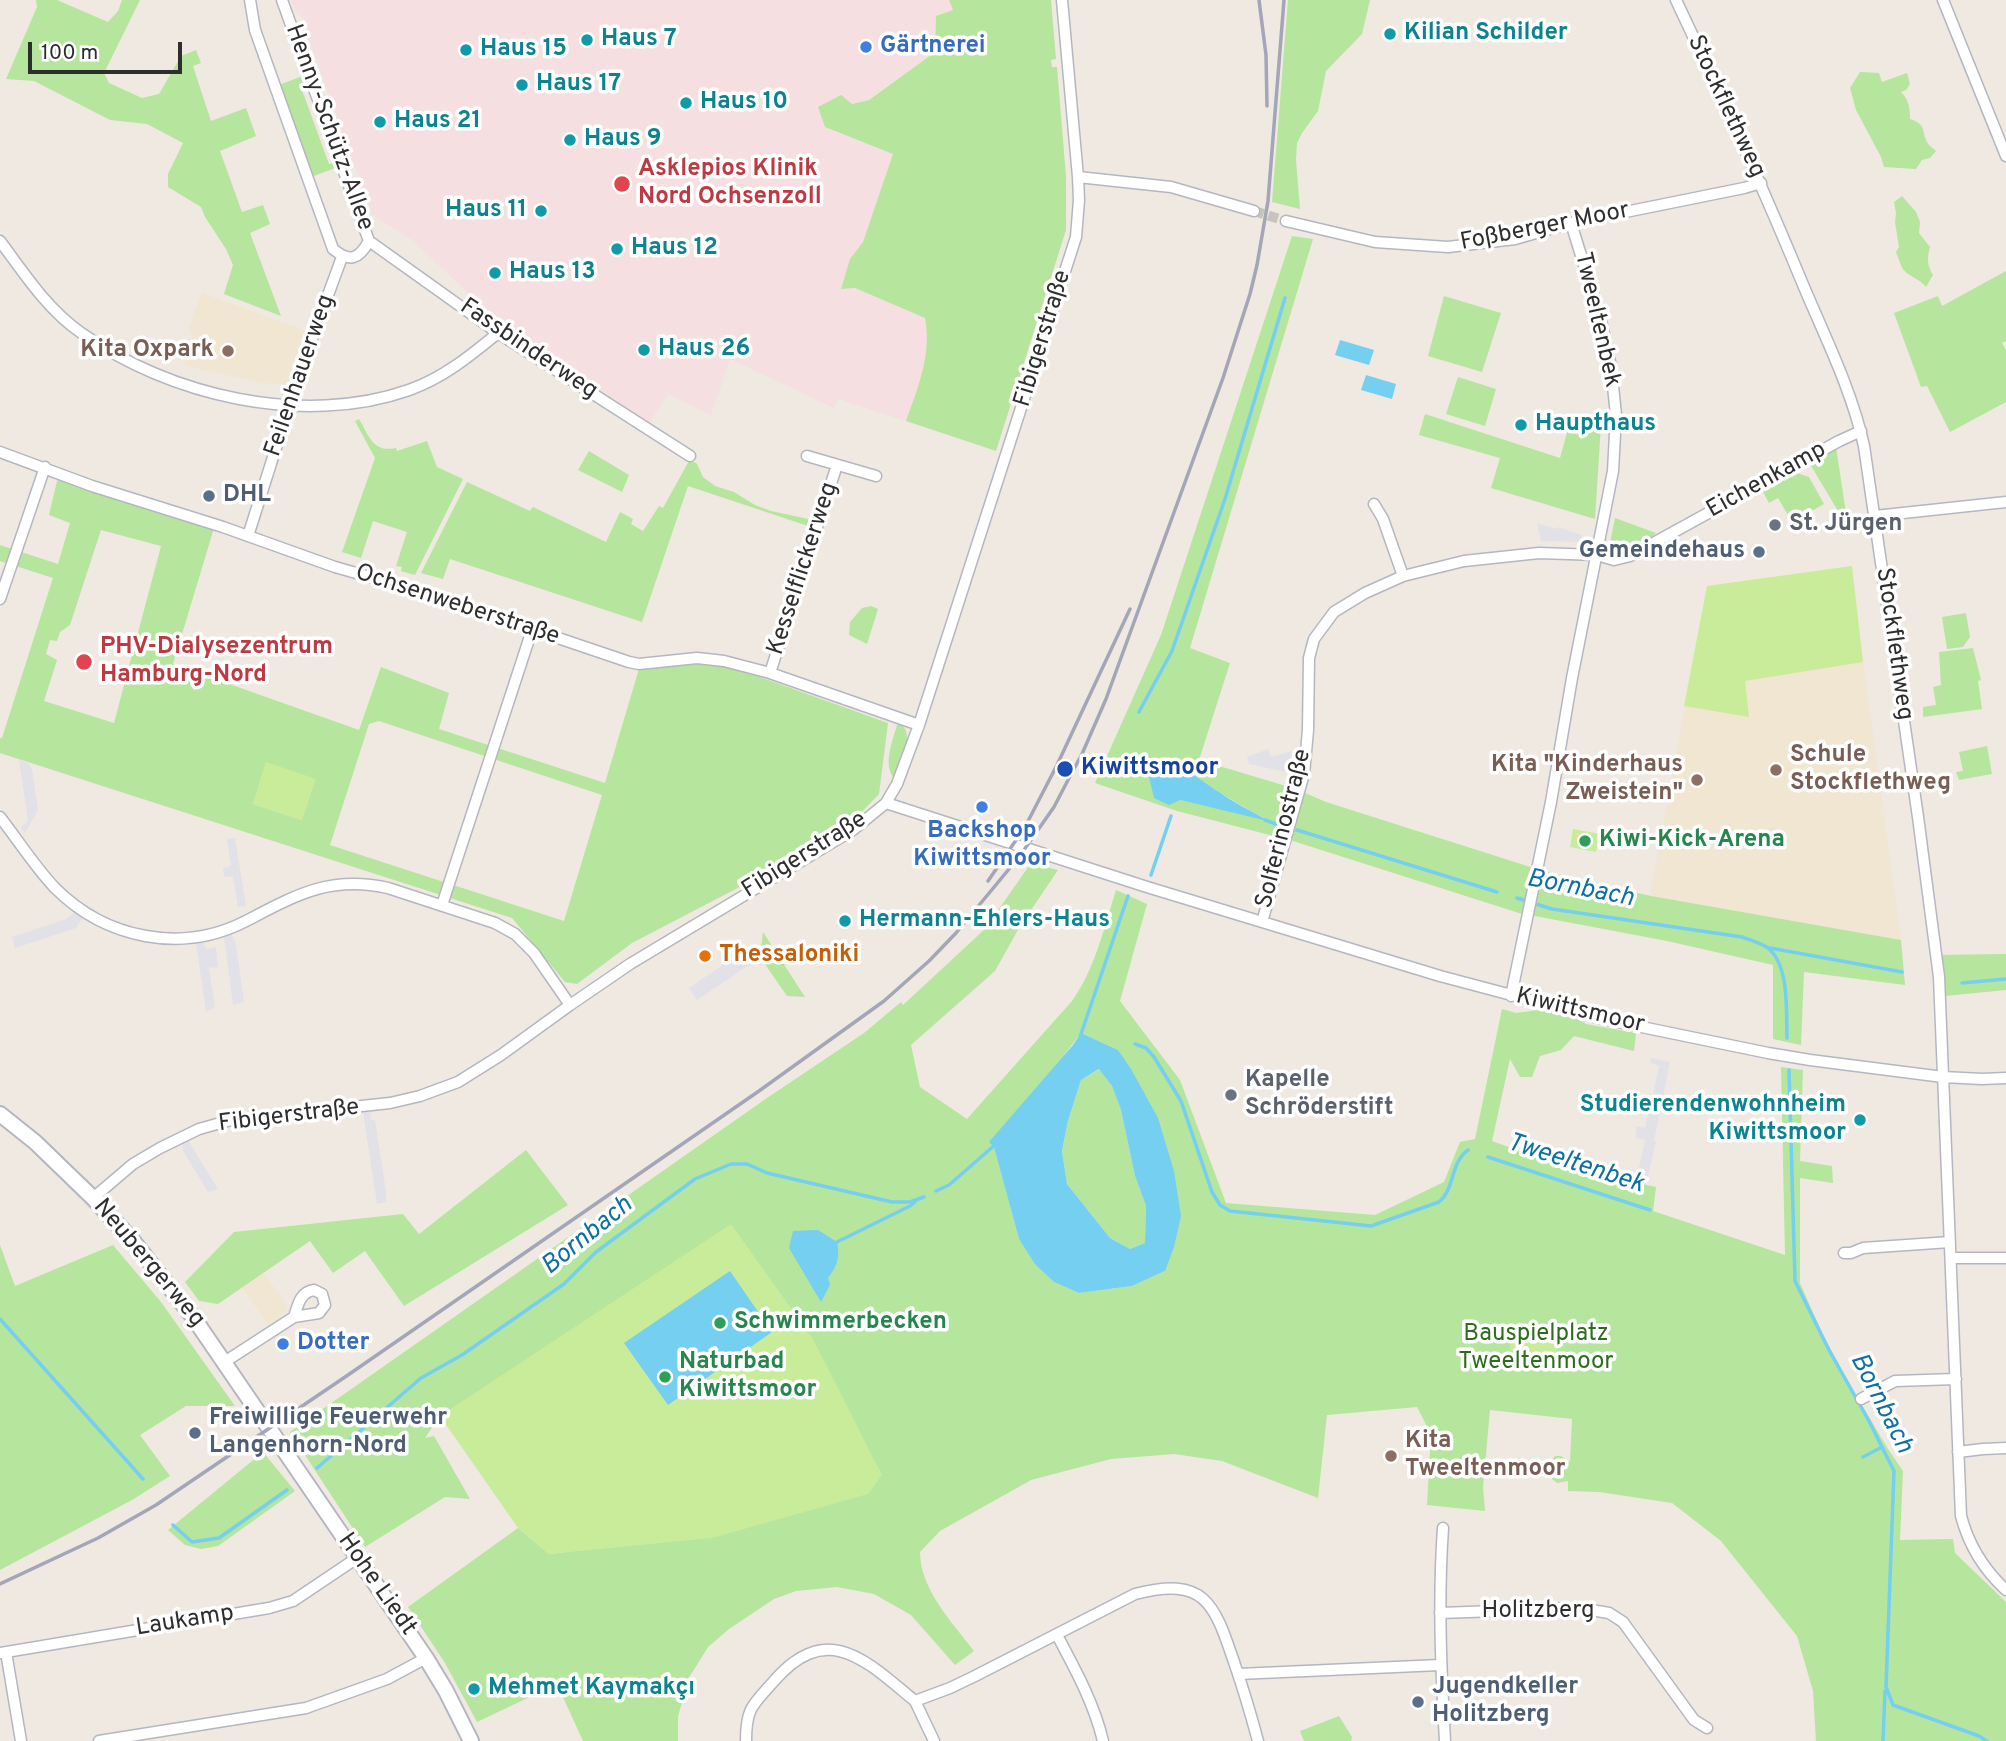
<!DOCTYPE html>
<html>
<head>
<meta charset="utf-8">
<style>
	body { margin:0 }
	#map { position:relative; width:2006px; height:1741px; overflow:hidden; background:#efe9e1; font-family:Overpass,sans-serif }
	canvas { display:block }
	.scale { position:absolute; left:28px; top:42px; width:154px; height:32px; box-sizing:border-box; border:4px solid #2e2e2e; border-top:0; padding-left:9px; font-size:21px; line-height:24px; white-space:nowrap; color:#2e2e2e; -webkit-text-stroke:5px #fff; paint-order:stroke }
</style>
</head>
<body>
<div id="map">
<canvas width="2006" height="1741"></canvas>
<div class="scale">100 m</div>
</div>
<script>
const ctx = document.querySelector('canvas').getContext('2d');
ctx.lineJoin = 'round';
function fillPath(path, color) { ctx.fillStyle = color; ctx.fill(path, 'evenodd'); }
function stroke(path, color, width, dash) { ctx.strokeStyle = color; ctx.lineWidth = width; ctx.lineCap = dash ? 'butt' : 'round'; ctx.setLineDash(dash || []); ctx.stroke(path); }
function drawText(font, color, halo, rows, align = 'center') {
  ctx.font = font + ' Overpass,sans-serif'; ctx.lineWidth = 7; ctx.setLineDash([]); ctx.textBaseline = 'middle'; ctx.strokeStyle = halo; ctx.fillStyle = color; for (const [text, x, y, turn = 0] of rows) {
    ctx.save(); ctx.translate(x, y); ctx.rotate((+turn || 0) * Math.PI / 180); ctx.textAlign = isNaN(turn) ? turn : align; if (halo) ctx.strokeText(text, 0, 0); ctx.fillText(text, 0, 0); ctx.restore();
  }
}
const industrial = new Path2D(`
	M1537 523 1556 529 1558 527 1582 535V542L1541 541Z
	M1268 749 1271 757 1292 751 1290 773 1249 764 1247 757Z
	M19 760 28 763 32 769 38 810 25 833 21 828 28 820Z
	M235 838 246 906 238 907 233 876 224 877 223 868 231 866 227 839Z
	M75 912 82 919 76 928 15 948 12 937 66 919Z
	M231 933 236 944 244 1002 233 1005 224 936Z
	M202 940 206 949 216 947 218 967 209 968 215 1007 206 1012 196 942Z
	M743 951 752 963 697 1000 689 988Z
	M1651 1058 1670 1062 1654 1141 1656 1142 1646 1184 1636 1182 1645 1140 1636 1138V1126L1645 1128 1659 1066 1651 1063Z
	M370 1111 371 1120H375L386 1192V1202L377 1204 363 1112Z
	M188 1140 194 1150 218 1189 208 1192 183 1151 182 1143Z`);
const education = new Path2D(`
	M202 293 306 331 289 381 282 385 258 382 191 367 184 364 192 336 189 327Z
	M1852 566 1863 662 1901 940 1650 896 1707 586Z
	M263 1272 288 1307 279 1318 268 1325 242 1287Z`);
const medical = new Path2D(`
	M291 0H949L954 10 936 16 935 51 868 100 852 104 825 127 893 154 863 242 850 259 841 289 855 288 925 318 928 334 927 347 921 378 906 421 838 399 834 408 730 359 711 415 668 394 649 423 595 390 591 383 513 336 515 328 478 302 413 241 372 214 300 14 295 10Z`);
const green = new Path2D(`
	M36 0H57L108 22 118 11 122 0H140L104 73 109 83 142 98 159 94 181 56 196 50 201 63 193 66 211 121 246 108 256 136 220 151 242 212 263 205 270 224 250 233 281 316 224 294 233 265 226 249 205 217 201 207 168 187V174L183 143 147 124 110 120 34 81 6 79 37 7Z
	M949 0H1051L1056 59 1051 60 1052 67H1057L1066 176V230L996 451 906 421C918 387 932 354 925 318L855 288 841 289 850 259 863 242 893 154 825 127 818 107 841 95 852 104 869 100 935 52 936 16 953 10Z
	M1288 0H1370L1362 34 1326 71 1318 111 1302 133 1297 143 1296 160 1300 209 1272 202Z
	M1860 72 1879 73 1882 82 1907 73 1910 84 1906 90 1901 92C1909 100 1910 108 1910 119 1927 125 1921 130 1927 142 1929 146 1933 148 1936 151L1930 158 1922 160 1916 169 1884 167 1881 157 1856 110 1850 88Z
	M305 75 310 87 302 90 329 164 337 162 338 167 311 177 279 85Z
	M1902 196 1916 212 1920 222 1919 233 1930 247C1927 258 1927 265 1933 275L1926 287C1919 278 1909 277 1903 269 1900 264 1898 257 1896 252L1899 247 1895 222 1896 213 1894 202Z
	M1292 236 1313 239 1190 648 1230 663 1199 760 1296 789 1326 802 1543 871 1651 896 1901 940 1905 985 1804 972 1801 1045 1773 1039V965L1667 941 1519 913 1293 841 1177 811 1095 783 1161 635ZM1174 764 1191 773 1220 793 1265 819 1180 800Z
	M2006 271V341L2002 343 2006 350V402L1950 432 1927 386 1921 387 1894 313 1938 296 1942 306Z
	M1444 296 1501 313 1482 372 1428 356Z
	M1458 377 1496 389 1485 426 1446 414Z
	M1425 414 1560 458 1571 418 1601 425 1595 519 1491 488 1500 458 1419 435Z
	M359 419C369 435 372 453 396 448L397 451 427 441 437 467 463 479 415 575 401 571 402 567 396 566 407 532 373 521 361 558 342 552 375 458 355 421Z
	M1836 447 1846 513 1838 511 1810 464Z
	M589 451 629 475 622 492 578 470Z
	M690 459 697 464 703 477 715 486 734 492 755 505 771 511 813 520 811 527 688 486 642 622 450 559 443 579 421 573 467 482 530 511 533 507 606 542 620 512 633 519 631 524 643 531 659 506 663 508Z
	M1797 473 1809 477 1824 504 1792 522 1778 498 1769 503 1763 492Z
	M58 477 214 528 173 664 359 730 381 667 449 693 439 729 605 783 639 669 712 663 760 677 888 723 879 794 854 820 824 843 632 943 577 984 565 982 512 918 0 753V738H2L53 578 0 561V545L58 564 70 523 49 515ZM101 530 161 546 114 723 44 701 57 660 46 654 50 640 57 641 60 632 70 625ZM379 721 602 795 564 921 330 845 369 724ZM266 763 302 820 253 804Z
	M1615 518 1656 533C1644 546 1628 551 1611 548L1610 543Z
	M871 606 878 609 867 644 849 635 850 622 862 608Z
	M1966 613 1970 637 1963 647 1947 649 1942 617Z
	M1973 648 1981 680 1978 681 1982 709 1923 717V707L1936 705 1933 687 1941 685 1939 652Z
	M902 724C915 741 900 760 893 777 883 763 893 740 897 725Z
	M1987 746 1992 774 1959 780 1956 772 1963 771 1959 752Z
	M1031 863 1058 870 1019 928 995 971 911 1045 920 1087 967 1119 1072 1001C1095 969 1104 928 1116 890L1147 904 1120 1001 1180 1080 1226 1203 1375 1215 1444 1182 1460 1142 1475 1139 1502 1009 1516 1013 1539 1010 1571 1014 1586 1024 1636 1033 1634 1051 1574 1036 1561 1050 1540 1056 1532 1077H1520L1510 1059 1492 1141 1564 1167 1656 1187 1653 1211 1785 1255 1781 1067 1803 1070 1800 1161 1832 1166 1833 1183 1800 1178V1283L1823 1335 1850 1385 1888 1449 1903 1471 1900 1540 1953 1539 1955 1553 2006 1602V1741H1816L1813 1691 1797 1636 1721 1541 1672 1503 1599 1492 1568 1491V1481L1557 1483 1551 1478V1461L1555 1456H1561L1570 1462 1572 1419 1490 1410 1483 1487 1485 1511 1427 1505 1431 1434 1417 1407 1327 1415 1318 1498 1222 1461 1174 1454 1111 1459 1031 1480 940 1531 920 1552C920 1589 952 1622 974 1651L955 1665 911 1615 874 1594 837 1587 796 1591 774 1599 729 1629 708 1647 690 1676 678 1716V1741H583L557 1684 477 1722 445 1663 408 1607 518 1528 549 1554 567 1552 587 1526 440 1416 425 1438 434 1436 470 1499 445 1497 365 1547 290 1432 767 1098 864 1033 901 1002 903 1005 985 929ZM1081 1033 1118 1050 1165 1271 1132 1286 1079 1293 1054 1282 1019 1239 994 1146Z
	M763 932 805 997 787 996 760 957Z
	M2006 954V990L1935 997 1931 955Z
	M1100 1069 1112 1086 1121 1110 1135 1176 1146 1206 1145 1243 1130 1249 1110 1238 1067 1184 1062 1151 1068 1121 1081 1080Z
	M526 1150 568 1205 404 1306 365 1251 333 1273 310 1241 218 1304 199 1301 185 1282 234 1232 403 1214 419 1234Z
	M0 1245 15 1286 113 1245 161 1302 235 1406H186L140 1435 170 1476 132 1500 0 1570Z
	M263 1452 295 1491 218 1546 201 1549 185 1545 168 1530Z
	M1339 1716 1352 1737 1351 1741H1304L1300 1731Z`);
const pitch = new Path2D(`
	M1852 566 1863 662 1745 681 1749 717 1684 706 1707 586Z
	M266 762 316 779 302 820 253 804Z
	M1573 829 1600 834 1596 852 1570 847Z
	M731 1224 813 1339 882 1475 868 1494 712 1538 549 1554 518 1528 440 1416Z
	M1510 1338 1557 1341 1556 1354 1510 1351Z`);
const water = new Path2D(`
	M1340 340 1374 350 1369 365 1335 355Z
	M1366 375 1396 384 1392 399 1361 390Z
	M1158 764C1185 765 1197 778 1219 792 1234 803 1252 811 1268 821L1180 800 1169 805 1154 798 1149 777Z
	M1081 1033 1118 1050 1131 1069 1158 1118 1174 1171 1181 1216 1174 1247 1165 1271 1132 1286 1079 1293 1054 1282 1035 1264 1019 1239 994 1147 989 1142 1073 1045ZM1099 1069 1112 1086 1121 1110 1135 1176 1146 1206 1145 1243 1130 1249 1110 1238 1067 1184 1062 1151 1068 1121 1081 1080Z
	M818 1230 837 1242C840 1257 838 1265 828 1278L830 1285 821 1302 789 1248 793 1231Z
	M730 1271 772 1332 668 1405 624 1343Z`);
const stream = new Path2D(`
	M1139 712 1172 651 1225 499 1285 298
	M1265 820 1276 824
	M1297 830 1497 892
	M1151 875 1171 816
	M1517 898 1552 909 1742 937C1750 940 1761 943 1768 948 1790 966 1786 1012 1787 1038
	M1770 948 1902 972
	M1962 983 2006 979
	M1080 1037 1128 896
	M1135 1044 1146 1048 1154 1057 1181 1101 1212 1192 1220 1205 1230 1211 1371 1226 1439 1202C1455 1189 1450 1163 1468 1150
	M1789 1070 1795 1281 1829 1350 1869 1421 1894 1471 1886 1687 1893 1705 1979 1736 1987 1741
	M1488 1157 1650 1210
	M936 1191 949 1185 996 1144
	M837 1242 910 1206 915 1202
	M0 1319 143 1479
	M1863 1457 1882 1447
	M317 1468 421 1378 462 1355 564 1284 596 1252 695 1179 731 1164H747L767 1173 892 1202H910L924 1197
	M173 1525 192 1542 219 1538 287 1490
	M1883 1741 1885 1691`);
const streetTunnel = new Path2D(`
	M1254 211 1286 221`);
const street = new Path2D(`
	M250 0 255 30 333 249C350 263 359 259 369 241
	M282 0 369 241
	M1676 0C1721 95 1764 190 1804 287 1826 339 1852 391 1864 446L1918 817 1939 977 1961 1516C1969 1546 1983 1569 2006 1590
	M1943 0 2006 156
	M1078 177 1171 187 1254 211
	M1286 221 1375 242 1448 247 1515 239 1571 223 1744 188 1761 183
	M0 241C24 273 47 309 80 332 169 396 304 427 409 390 443 378 470 356 498 333
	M369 241 498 333 690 456
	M0 452 92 486 223 527 335 567 419 591 629 662 639 664 697 658 724 661 770 673 919 725
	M807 456 876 476
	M1374 504 1383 519 1403 576
	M1875 516 2006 502
	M248 536 281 432 288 404 342 257
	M0 599 45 467
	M770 673 837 465
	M886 803 1147 887 1440 976 1598 1018 1768 1053 1810 1060 1943 1077 1982 1079 2006 1078
	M0 817C18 840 35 867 55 888 106 939 182 954 246 921 296 895 330 875 388 888L495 923 515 934 534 953 570 1005
	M442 905 532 630
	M1262 922 1304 774 1308 730 1309 658 1314 639 1334 612 1365 593 1403 576 1464 561 1539 553 1597 555 1614 560 1630 556 1839 441 1861 431
	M1511 996 1551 802 1572 678 1613 471 1616 415 1611 367 1601 320 1571 223
	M93 1198 133 1164 160 1148 199 1129 231 1120 390 1103 420 1096 458 1082 501 1055 570 1005 630 964 853 830 886 803 897 784 919 725 1076 237 1079 200 1078 177 1062 0
	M1844 1253H1851L1863 1248 1950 1242
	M1951 1258H2006
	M226 1361 294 1317 319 1313 325 1305 322 1294 314 1290C300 1292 298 1305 294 1317
	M1861 1399 1895 1381 1956 1379
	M1958 1452 1983 1449 2006 1448
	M1443 1528C1438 1599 1441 1670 1445 1741
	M1440 1613 1579 1608 1609 1613 1623 1622 1694 1720 1707 1728
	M1057 1635C1075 1669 1094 1703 1103 1741
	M6 1652 21 1741
	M0 1653 269 1608 293 1601 357 1558
	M1238 1674 1440 1665
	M915 1701 934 1741
	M99 1741 306 1708 387 1679 426 1658
	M746 1741C746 1707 753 1705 774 1681 828 1619 867 1662 915 1701L950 1688 975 1676 1135 1594C1205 1576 1214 1603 1234 1662 1243 1688 1251 1715 1258 1741`);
const secondary = new Path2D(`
	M0 1114 35 1142 93 1198 133 1241 193 1317 426 1658 446 1691 471 1741`);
const rail = new Path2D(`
	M1259 0 1266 55 1267 106
	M988 881 1025 827 1057 765 1130 609
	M0 1584 98 1538 156 1505 348 1375 759 1091 884 1001 929 961 956 933 1019 857 1054 807 1068 780 1082 754 1106 699 1223 378 1250 294 1257 265 1268 201 1284 0`);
const markers = [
	[1390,34,7,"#0f9aa8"],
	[587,40,7,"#0f9aa8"],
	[866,47,7,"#3f7fe0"],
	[466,50,7,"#0f9aa8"],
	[522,85,7,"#0f9aa8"],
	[686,103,7,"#0f9aa8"],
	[380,122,7,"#0f9aa8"],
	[570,140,7,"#0f9aa8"],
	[622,184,9,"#e0444e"],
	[541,211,7,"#0f9aa8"],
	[617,249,7,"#0f9aa8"],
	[495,273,7,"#0f9aa8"],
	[644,350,7,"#0f9aa8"],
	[228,351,7,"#8d6e63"],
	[1521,425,7,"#0f9aa8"],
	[209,496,7,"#5c6f8a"],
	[1775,525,7,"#6b7280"],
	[1759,552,7,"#5c6f8a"],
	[84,662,9,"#e0444e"],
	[1065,769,9,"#1a4fb4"],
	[1776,770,7,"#8d6e63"],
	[1697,780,7,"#8d6e63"],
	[982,807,7,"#3f7fe0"],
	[1585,841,7,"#2e9e5b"],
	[845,921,7,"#0f9aa8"],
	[705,956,7,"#e8710a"],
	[1231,1095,7,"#6b7280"],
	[1860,1120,7,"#0f9aa8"],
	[720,1323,7,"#2e9e5b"],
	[283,1344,7,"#3f7fe0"],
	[665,1377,7,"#2e9e5b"],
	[195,1433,7,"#5c6f8a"],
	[1391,1456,7,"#8d6e63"],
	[474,1689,7,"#0f9aa8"],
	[1418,1702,7,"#5c6f8a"]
];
const cultureNames = [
	["Kilian Schilder",1404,34],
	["Haus 7",601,40],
	["Haus 15",480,50],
	["Haus 17",536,85],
	["Haus 10",700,103],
	["Haus 21",394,122],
	["Haus 9",584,140],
	["Haus 11",527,211,"right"],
	["Haus 12",631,249],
	["Haus 13",509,273],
	["Haus 26",658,350],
	["Haupthaus",1535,425],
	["Hermann-Ehlers-Haus",859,921],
	["Studierendenwohnheim",1846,1106,"right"],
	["Kiwittsmoor",1846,1134,"right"],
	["Mehmet Kaymakçı",488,1689]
];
const shopNames = [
	["Gärtnerei",880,47],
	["Backshop",982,832,"center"],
	["Kiwittsmoor",982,860,"center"],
	["Dotter",297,1344]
];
const streetNames = [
	["Stockflethweg",1725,107,65],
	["Henny-Schütz-Allee",328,128,70],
	["Foßberger Moor",1545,228,-11],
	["Tweeltenbek",1596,320,77],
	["Fibigerstraße",1044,339,-73],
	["Fassbinderweg",528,350,34],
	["Feilenhauerweg",301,376,-71],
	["Eichenkamp",1767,481,-29],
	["Kesselflickerweg",804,569,-72],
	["Ochsenweberstraße",457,606,18],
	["Stockflethweg",1893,644,82],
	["Solferinostraße",1285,829,-76],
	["Fibigerstraße",805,856,-32],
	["Kiwittsmoor",1580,1012,13],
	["Fibigerstraße",289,1117,-7],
	["Neubergerweg",148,1264,50],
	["Hohe Liedt",376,1585,55],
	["Holitzberg",1538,1612],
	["Laukamp",185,1622,-9]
];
const healthNames = [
	["Asklepios Klinik",638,170],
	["Nord Ochsenzoll",638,198],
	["PHV-Dialysezentrum",100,648],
	["Hamburg-Nord",100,676]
];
const educationNames = [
	["Kita Oxpark",214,351],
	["Schule",1790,756,"left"],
	["Stockflethweg",1790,784,"left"],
	["Kita \"Kinderhaus",1683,766],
	["Zweistein\"",1683,794],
	["Kita",1405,1442,"left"],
	["Tweeltenmoor",1405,1470,"left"]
];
const serviceNames = [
	["DHL",223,496],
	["Gemeindehaus",1745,552,"right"],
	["Freiwillige Feuerwehr",209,1419],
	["Langenhorn-Nord",209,1447],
	["Jugendkeller",1432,1688],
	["Holitzberg",1432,1716]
];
const worshipNames = [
	["St. Jürgen",1789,525],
	["Kapelle",1245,1081],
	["Schröderstift",1245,1109]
];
const transitNames = [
	["Kiwittsmoor",1081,769]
];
const leisureNames = [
	["Kiwi-Kick-Arena",1599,841],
	["Schwimmerbecken",734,1323],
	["Naturbad",679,1363],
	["Kiwittsmoor",679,1391]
];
const foodNames = [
	["Thessaloniki",719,956]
];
const parkNames = [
	["Bauspielplatz",1536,1335],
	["Tweeltenmoor",1536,1363]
];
const waterNames = [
	["Bornbach",1580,890,11],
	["Tweeltenbek",1575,1165,18],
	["Bornbach",588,1237,-39],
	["Bornbach",1880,1404,63]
];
fillPath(industrial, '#e3e1e8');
fillPath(education, '#f0e6d1');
fillPath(medical, '#f5dfe0');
fillPath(green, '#b6e59e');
fillPath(pitch, '#c9ec9a');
fillPath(water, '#75cff0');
stroke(stream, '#75cff0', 3.5);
stroke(streetTunnel, '#c8c4bd', 10, [10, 5]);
stroke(street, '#b4b7c1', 13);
stroke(secondary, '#b4b7c1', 18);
stroke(street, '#fff', 10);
stroke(secondary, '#fff', 14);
stroke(rail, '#a3a6b8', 3.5);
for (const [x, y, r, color] of markers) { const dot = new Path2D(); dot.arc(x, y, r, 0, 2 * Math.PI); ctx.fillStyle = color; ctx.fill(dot); stroke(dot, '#fff', 2.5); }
drawText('bold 24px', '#0d838f', '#fff', cultureNames, 'left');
drawText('bold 24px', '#366cbe', '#fff', shopNames, 'left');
drawText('24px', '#2e2e2e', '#fff', streetNames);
drawText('bold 24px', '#be3a42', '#fff', healthNames, 'left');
drawText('bold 24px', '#785e54', '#fff', educationNames, 'right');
drawText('bold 24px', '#4e5e75', '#fff', serviceNames, 'left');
drawText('bold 24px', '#5b616d', '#fff', worshipNames, 'left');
drawText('bold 24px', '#164399', '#fff', transitNames, 'left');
drawText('bold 24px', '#27864d', '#fff', leisureNames, 'left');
drawText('bold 24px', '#c56008', '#fff', foodNames, 'left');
drawText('24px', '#2c6e1b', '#fff', parkNames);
drawText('italic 26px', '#0d6fa3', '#fff', waterNames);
</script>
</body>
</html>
